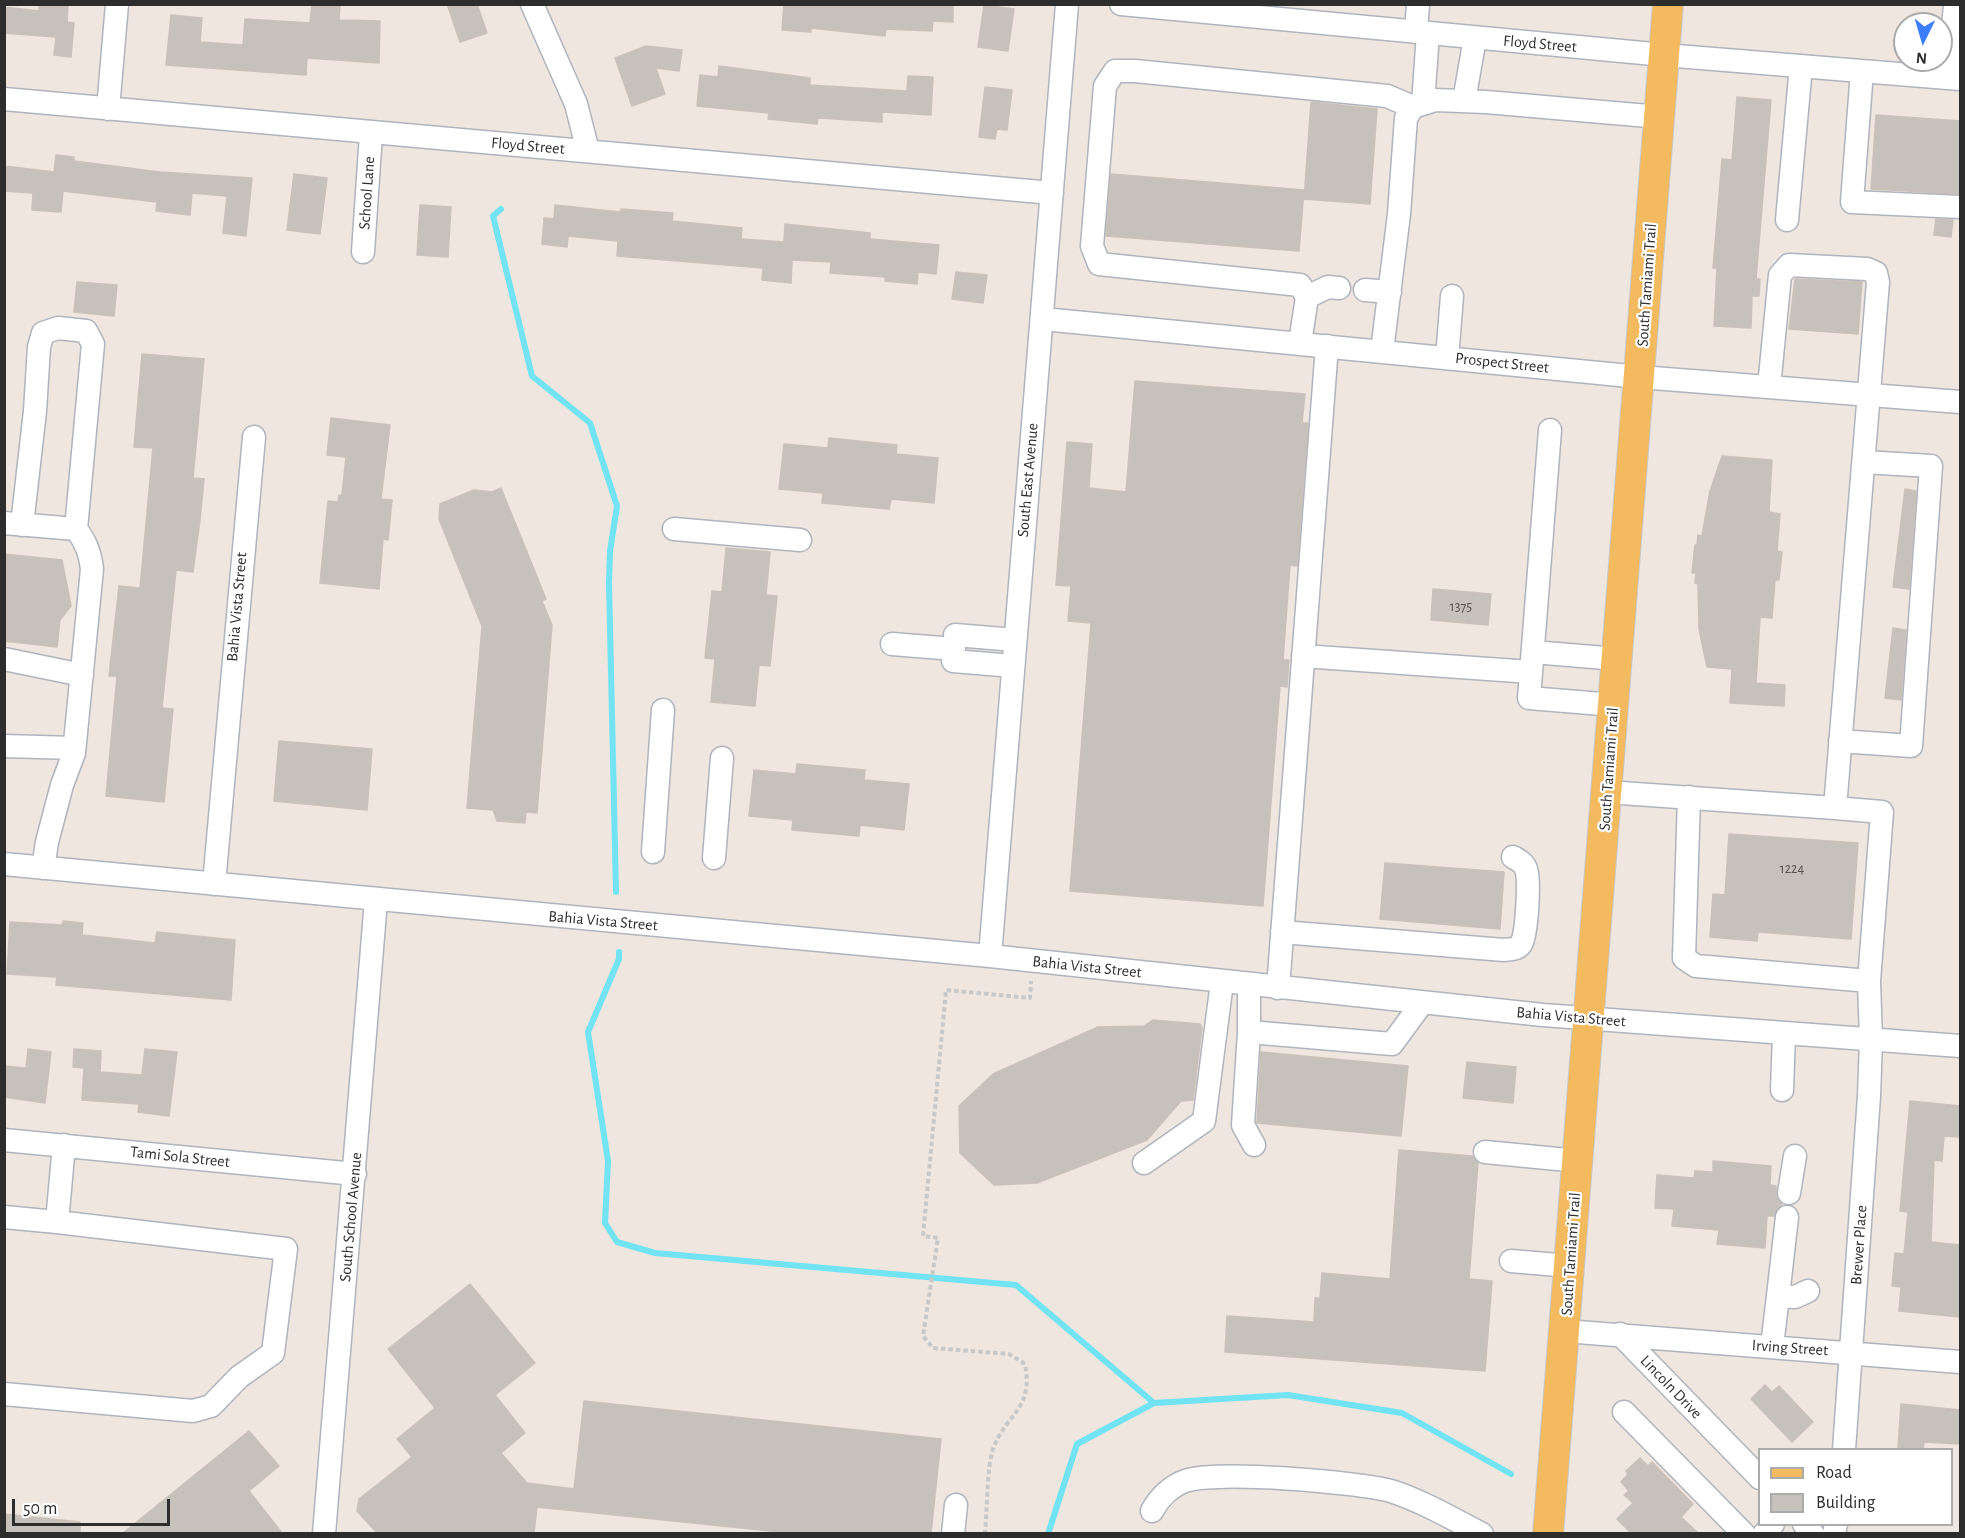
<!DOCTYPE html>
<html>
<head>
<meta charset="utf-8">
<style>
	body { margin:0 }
	#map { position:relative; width:1965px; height:1538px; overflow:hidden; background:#eee6df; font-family:"Alegreya Sans",sans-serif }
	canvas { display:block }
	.frame { position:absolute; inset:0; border:6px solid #2d2d2d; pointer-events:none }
	.legend { position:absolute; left:1758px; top:1448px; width:195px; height:78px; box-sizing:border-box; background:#fff; border:2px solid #ababab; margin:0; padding:8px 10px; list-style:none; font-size:18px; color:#2d2d2d }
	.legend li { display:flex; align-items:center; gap:12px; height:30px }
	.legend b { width:30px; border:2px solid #ababab }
	.north { position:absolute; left:1893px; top:12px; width:60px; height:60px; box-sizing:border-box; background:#fff; border:2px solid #ababab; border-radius:50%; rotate:185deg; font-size:16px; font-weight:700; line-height:24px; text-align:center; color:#2d2d2d }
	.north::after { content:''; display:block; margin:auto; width:21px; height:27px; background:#3d7efe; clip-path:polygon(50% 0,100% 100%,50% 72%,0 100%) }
	.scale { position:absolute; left:12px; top:1499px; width:158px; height:27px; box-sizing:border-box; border:3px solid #2d2d2d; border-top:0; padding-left:8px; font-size:18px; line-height:21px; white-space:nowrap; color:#2d2d2d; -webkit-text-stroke:4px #fff; paint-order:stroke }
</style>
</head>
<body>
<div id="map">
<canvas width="1965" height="1538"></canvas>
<div class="frame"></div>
<ul class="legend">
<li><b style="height:8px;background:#f4ba5f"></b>Road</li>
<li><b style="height:16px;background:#c7c1bb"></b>Building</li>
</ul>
<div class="north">N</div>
<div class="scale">50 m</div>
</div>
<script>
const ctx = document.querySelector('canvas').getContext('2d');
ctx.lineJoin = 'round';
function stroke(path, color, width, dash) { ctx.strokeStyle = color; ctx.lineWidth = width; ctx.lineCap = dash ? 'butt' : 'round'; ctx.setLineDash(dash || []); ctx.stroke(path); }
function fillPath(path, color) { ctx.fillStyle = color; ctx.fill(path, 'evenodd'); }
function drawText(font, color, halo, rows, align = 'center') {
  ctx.font = font + ' "Alegreya Sans",sans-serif'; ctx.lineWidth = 4.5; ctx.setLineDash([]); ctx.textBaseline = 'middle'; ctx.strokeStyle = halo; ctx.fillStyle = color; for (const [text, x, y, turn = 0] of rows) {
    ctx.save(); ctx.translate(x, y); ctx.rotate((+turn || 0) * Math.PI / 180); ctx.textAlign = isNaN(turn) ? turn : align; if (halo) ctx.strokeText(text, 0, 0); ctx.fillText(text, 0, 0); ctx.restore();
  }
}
const stream = new Path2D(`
	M501 209 493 216 532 376 590 423 617 506 610 551 609 583 616 892
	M619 952V959L588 1032 608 1161 605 1223 617 1242 655 1253 1016 1285 1154 1403
	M1048 1534 1077 1444 1154 1403 1288 1395 1402 1413 1511 1474`);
const building = new Path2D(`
	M39 4H68L67 22 74 23 71 57 54 55 56 37 4 33V7L39 11Z
	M312 4H340L339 20 380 21 379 63 307 58 306 75 166 65 171 15 202 18 200 42 243 45 245 19 310 23Z
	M447 4H477L487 33 460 42Z
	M784 4H953V22L933 21 932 31 886 29 885 36 811 28V32L782 30Z
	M984 5 1014 9 1008 51 978 47Z
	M646 46 682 50 679 71 656 68 665 94 632 106 615 58Z
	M719 66 810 78V85L907 91 908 76 933 77 931 115 882 112V122L818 118 817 124 768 119 769 113 697 106 700 75 718 77Z
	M985 87 1012 90 1007 130 997 129 995 139 979 137Z
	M1737 97 1771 100 1756 279H1760L1759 296H1752L1751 328 1714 326 1717 268H1713L1722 159 1732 160Z
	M1311 102 1377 109 1370 204 1304 199Z
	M1876 115 1960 121V194L1871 189Z
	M56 155 74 157V161L160 172 252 178 246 236 223 233 227 196 192 193 190 215 156 211 157 202 63 191 61 212 32 210 33 193 4 191V166L54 172Z
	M294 174 327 178 320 234 287 230Z
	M1111 174 1304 190 1299 251 1106 236Z
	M420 205 451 207 448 257 417 255Z
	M555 205 620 212 621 209 673 213 672 221 742 228 741 239 784 242 785 224 870 233V239L939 245 936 274 918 272 917 284 885 281V277L830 273 831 262 792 260 791 283 762 280 763 268 617 256 618 241 568 236 567 247 542 244 544 218 554 219Z
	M1936 219 1953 220 1951 237 1934 235Z
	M956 272 987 275 983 303 952 299Z
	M1795 279 1862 282 1858 334 1789 329Z
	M77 282 117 285 114 316 74 312Z
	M142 354 204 359 193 478 204 479 200 520 193 572 176 570 162 708 173 709 164 802 106 796 117 676H109L119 586 140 588 153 448 134 447Z
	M1135 381 1305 394 1302 423H1308L1297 566 1290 565 1283 660H1289L1287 687 1280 686 1263 906 1070 891 1091 623 1068 621 1071 586 1056 585 1067 442 1092 444 1089 488 1126 492Z
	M331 418 390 425 381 499 392 500 388 540 383 539 379 589 320 583 328 501 338 502 339 495H342L346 457 327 455Z
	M829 438 897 445 896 454 938 458 934 503 891 499 889 509 822 503 823 493 779 489 784 444 828 448Z
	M1722 456 1772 460 1769 512 1780 514 1777 551 1782 552 1779 580H1775L1772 618 1760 617 1756 683 1785 685 1784 706 1730 703 1732 669 1707 667 1699 629 1698 584 1695 583 1696 573H1692L1695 545H1697L1698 535 1702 536 1710 491Z
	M501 488 546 599 542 601 552 625 537 813 526 812 525 823 497 821 493 810 467 808 482 626 439 519 440 504 474 490 492 492Z
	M1905 489 1916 491 1909 589 1893 587Z
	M726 548 770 552 766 595 777 596 770 666 759 665 755 706 711 702 715 659 705 658 712 591 722 592Z
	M4 554 62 560 71 606 60 620 57 647 4 641Z
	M1433 589 1491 594 1488 625 1431 620Z
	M1893 628 1906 630 1901 700 1885 698Z
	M279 741 372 749 367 810 274 801Z
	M797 764 865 770 864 780 909 784 904 830 860 825 859 836 792 830 793 820 749 816 754 770 796 774Z
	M1729 834 1858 843 1851 939 1758 932 1757 941 1710 937 1713 894 1725 895Z
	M1385 863 1504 872 1500 929 1380 919Z
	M63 921 83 923 82 935 155 943 157 932 235 940 231 1000 56 985 57 977 7 974 10 922 62 925Z
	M1153 1020 1200 1024 1202 1028 1193 1100 1181 1101 1147 1140 1037 1183 994 1185 960 1153 959 1106 993 1074 1098 1027 1144 1026Z
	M28 1049 51 1052 45 1103 4 1097V1066L26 1068Z
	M74 1049 101 1051 100 1072 142 1075 145 1049 177 1052 169 1116 138 1112 139 1104 82 1100 84 1068 73 1067Z
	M1261 1052 1408 1066 1401 1136 1257 1123Z
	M1467 1062 1516 1067 1513 1103 1463 1098Z
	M1910 1101 1960 1106V1137L1944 1136 1942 1161 1934 1160 1931 1242 1960 1245V1317L1899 1311 1901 1287 1892 1286 1895 1253 1904 1254 1908 1212 1900 1211Z
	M1399 1150 1472 1156 1478 1163 1469 1279 1492 1281 1485 1371 1225 1352 1227 1316 1314 1322 1315 1298H1320L1322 1273 1390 1279Z
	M1713 1161 1771 1166 1770 1185 1776 1186V1197L1782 1204 1777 1209 1774 1216H1767L1765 1248 1717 1244 1719 1230 1672 1226 1674 1209 1655 1208 1657 1175 1694 1178 1695 1171 1713 1172Z
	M470 1284 535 1363 495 1395 525 1433 501 1453 527 1483 574 1489 584 1401 941 1439 931 1533H790L537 1507 534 1533H377L357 1511 359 1499 412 1457 397 1439 435 1408 388 1349Z
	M1765 1385 1772 1392 1779 1386 1813 1422 1792 1442 1751 1399Z
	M1901 1404 1960 1410V1444L1924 1442 1923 1449H1898Z
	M249 1431 279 1466 249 1491 282 1533H123Z
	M1640 1458 1648 1466 1652 1462 1693 1504 1681 1517 1698 1533H1631L1617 1519 1633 1503 1624 1495 1629 1491 1621 1482 1628 1474 1626 1471Z
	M4 1514 80 1522V1533H4Z`);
const path = new Path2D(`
	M985 1534C987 1513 987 1466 993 1449 1006 1413 1034 1410 1025 1364L1009 1354 933 1348 923 1336 938 1238 923 1236 946 990 1030 998 1031 981`);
const minor = new Path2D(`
	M532 4 576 104 588 151
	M1121 4 1664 55 1960 79
	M1416 32 1418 4
	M1862 71 1852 202 1960 207
	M1948 78 1955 5H1960
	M4 99 1052 193
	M1464 101 1475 38
	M1423 104 1428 33
	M108 109 117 4
	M1787 220 1801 66
	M363 252 371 134
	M1365 290 1390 292
	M1307 297 1300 285 1099 264 1092 246 1105 86 1115 71H1135L1387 96 1413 107
	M1043 319 1640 377 1960 402
	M1300 343 1307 297 1328 287 1339 288
	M1382 351 1399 214 1406 118 1413 107 1435 100 1486 102 1660 117
	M1447 358 1452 296
	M1550 430 1529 698 1614 705
	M4 523 76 529C86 542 90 553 92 569L74 753 62 785 47 842 43 868
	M22 525 35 411 39 347 43 333 58 328 86 331 93 344 76 529
	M674 529 800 540
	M955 635 1015 640
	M892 644 954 649
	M1533 652 1617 659
	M1303 656 1531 672
	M4 659 82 675
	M953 661 1013 666
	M1840 741 1911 746 1931 466 1864 462
	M4 746 74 748
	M1607 792 1835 808 1878 282 1876 273 1867 269 1789 265 1780 275 1769 387
	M1689 797 1684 958 1696 966 1869 981 1871 1040 1869 1096 1844 1450
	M1835 808 1882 812 1869 981
	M653 852 663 710
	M714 858 722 758
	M4 864 990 956 1543 1015 1960 1046
	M214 884 254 437
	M1282 932 1504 950C1510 949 1517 950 1521 944 1527 934 1530 880 1526 869 1524 863 1518 860 1513 857
	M990 956 1067 4
	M1249 984V1032L1243 1125 1254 1145
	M1278 988 1327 346
	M1249 1032 1392 1044 1422 1003
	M1782 1090 1784 1034
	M4 1140 355 1174
	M1485 1152 1578 1161
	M1144 1163 1204 1121 1222 982
	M1789 1193 1795 1156
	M4 1217 57 1222
	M1511 1261 1570 1266
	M1778 1296 1787 1217
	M1565 1331 1960 1362
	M1620 1334 1760 1478
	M1772 1346 1778 1296 1795 1297 1808 1291
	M4 1394 193 1411 211 1406 239 1377 273 1353 286 1249 57 1222 64 1145
	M1624 1412 1744 1534
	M1152 1511C1159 1498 1171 1486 1185 1481 1215 1470 1358 1482 1391 1491 1422 1501 1453 1519 1482 1534
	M1804 1524 1813 1534
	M324 1534 376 900
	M953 1534 956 1505
	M1764 1534 1773 1524
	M1834 1534 1836 1524`);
const major = new Path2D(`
	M1548 1534 1668 4`);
const numberNames = [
	["1375",1461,607],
	["1224",1792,869]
];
const streetNames = [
	["Floyd Street",1540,44,5],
	["Floyd Street",528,146,5],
	["School Lane",367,193,-86],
	["South Tamiami Trail",1647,285,-86],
	["Prospect Street",1502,363,6],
	["South East Avenue",1028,480,-85],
	["Bahia Vista Street",237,607,-85],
	["South Tamiami Trail",1609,769,-86],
	["Bahia Vista Street",603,921,5],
	["Bahia Vista Street",1087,967,6],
	["Bahia Vista Street",1571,1017,5],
	["Tami Sola Street",180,1157,6],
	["South School Avenue",351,1217,-85],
	["Brewer Place",1859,1245,-86],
	["South Tamiami Trail",1571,1254,-86],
	["Irving Street",1790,1348,4],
	["Lincoln Drive",1671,1387,46]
];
stroke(stream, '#71e3f2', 6);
fillPath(building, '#c7c1bb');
stroke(building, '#cac1b9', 1.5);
stroke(minor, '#afb4bd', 25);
stroke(major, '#c8c8c8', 32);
stroke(path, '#c8c8c8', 4, [4.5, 3]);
stroke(minor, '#fff', 22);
stroke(major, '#f4ba5f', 30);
drawText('14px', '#545250', null, numberNames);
drawText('16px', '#2d2d2d', '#fff', streetNames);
</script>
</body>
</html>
